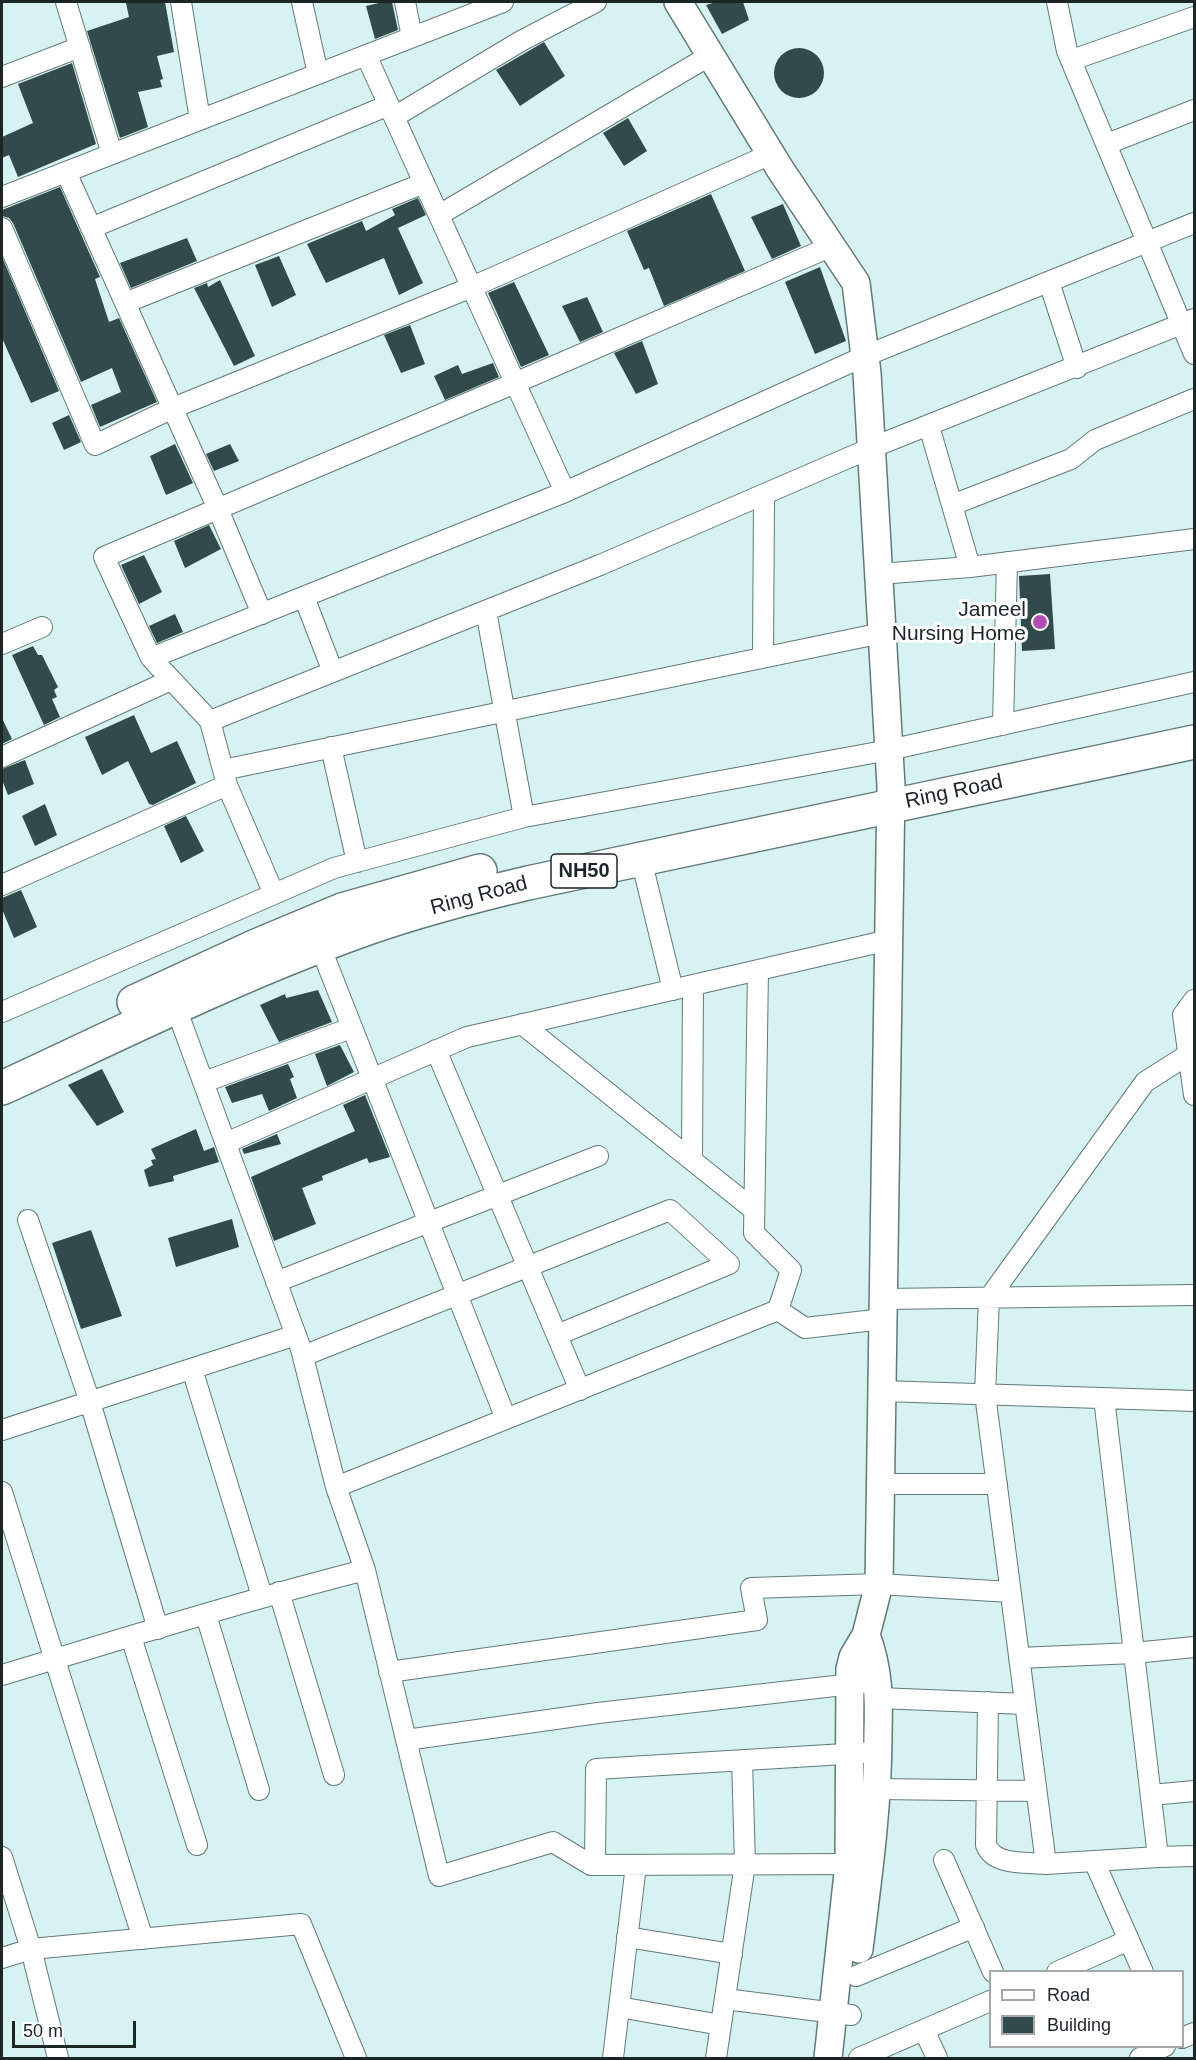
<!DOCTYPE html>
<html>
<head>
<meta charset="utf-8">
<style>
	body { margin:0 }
	#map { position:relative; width:1196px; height:2060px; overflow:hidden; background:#d7f3f1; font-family:Helvetica,sans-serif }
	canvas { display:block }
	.frame { position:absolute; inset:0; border:3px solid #1b2625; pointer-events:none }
	.legend { position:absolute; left:989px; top:1970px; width:195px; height:78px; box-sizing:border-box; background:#fff; border:2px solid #a4a8a8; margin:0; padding:8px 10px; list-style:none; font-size:18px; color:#1b2625 }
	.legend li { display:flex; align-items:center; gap:12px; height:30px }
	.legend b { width:30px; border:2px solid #a4a8a8 }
	.scale { position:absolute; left:12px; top:2021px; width:124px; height:27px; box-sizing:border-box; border:3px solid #1b2625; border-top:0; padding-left:8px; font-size:18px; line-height:21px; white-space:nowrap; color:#1b2625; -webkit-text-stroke:4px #fff; paint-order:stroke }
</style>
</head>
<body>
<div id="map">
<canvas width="1196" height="2060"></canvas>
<div class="frame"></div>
<ul class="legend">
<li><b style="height:8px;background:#fff"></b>Road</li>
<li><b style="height:16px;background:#324a49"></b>Building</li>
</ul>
<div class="scale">50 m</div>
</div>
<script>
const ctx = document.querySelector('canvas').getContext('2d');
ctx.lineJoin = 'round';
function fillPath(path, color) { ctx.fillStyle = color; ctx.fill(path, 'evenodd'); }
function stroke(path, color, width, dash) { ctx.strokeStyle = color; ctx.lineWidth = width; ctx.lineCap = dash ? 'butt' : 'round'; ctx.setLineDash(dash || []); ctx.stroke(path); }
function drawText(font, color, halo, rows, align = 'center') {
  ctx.font = font + ' Helvetica,sans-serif'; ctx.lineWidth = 6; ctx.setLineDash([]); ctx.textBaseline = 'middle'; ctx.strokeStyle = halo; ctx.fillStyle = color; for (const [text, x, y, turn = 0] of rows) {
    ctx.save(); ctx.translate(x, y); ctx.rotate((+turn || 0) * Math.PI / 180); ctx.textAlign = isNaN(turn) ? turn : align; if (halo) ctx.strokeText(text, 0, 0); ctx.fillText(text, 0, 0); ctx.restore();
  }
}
const building = new Path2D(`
	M135 2H165L174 52 157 56 163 79 160 80 162 87 138 92 148 127 120 138 87 31 129 17 126 3Z
	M383 2H392L398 30 375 39 366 6Z
	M716 2H743L749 20 722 34 706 5Z
	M544 42 565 76 520 106 496 70Z
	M774 73a25 25 0 1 1 50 0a25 25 0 1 1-50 0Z
	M72 63 96 144 18 177 9 155 2 158V137L33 123 18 84Z
	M628 118 647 151 624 166 603 133Z
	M60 187 100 277 95 279 109 322 119 318 157 402 100 427 91 405 121 392 112 368 81 382 13 223 9 218 2 216V210Z
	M711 194 745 271 664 306 649 268 644 270 627 231Z
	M418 198 426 215 398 228 423 283 399 295 384 258 326 283 307 244 362 221 366 231 395 215 392 209Z
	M783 204 801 246 772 259 751 217Z
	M187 238 197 261 131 288 120 263Z
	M279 256 296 295 272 307 255 265Z
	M2 257 59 391 31 403 2 338Z
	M820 267 846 341 815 354 785 282Z
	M220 280 255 356 234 366 194 288 207 283 208 287Z
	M514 282 549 355 521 367 488 293Z
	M587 297 603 332 580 342 562 306Z
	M410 325 425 364 401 373 384 335Z
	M642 341 658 384 636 394 614 353Z
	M493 363 499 377 445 400 434 376 458 365 462 374Z
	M69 415 81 442 64 450 52 423Z
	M175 444 193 483 166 495 150 456Z
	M230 444 239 461 214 471 206 454Z
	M209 525 221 549 185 568 174 541Z
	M144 555 162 592 139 604 121 565Z
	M1050 574 1055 649 1022 651 1019 576Z
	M175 614 183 632 157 643 149 626Z
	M33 646 38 655H42L58 687 54 690 57 697 52 699 60 717 44 725 12 655Z
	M134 715 151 753 177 741 196 783 153 805 149 804 128 761 102 775 85 737Z
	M2 718 12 739 2 744Z
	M25 760 34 784 8 795 2 780V769Z
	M45 804 57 835 35 846 22 816Z
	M186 816 204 851 181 863 164 826Z
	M21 890 37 927 14 938 2 909V898Z
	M318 990 332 1022 279 1042 260 1005 285 994 286 998Z
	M340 1045 354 1072 327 1086 315 1054Z
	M288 1064 294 1077 290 1079 297 1098 269 1111 262 1094 232 1103 225 1087Z
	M102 1069 124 1112 97 1126 68 1085Z
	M365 1095 390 1157 369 1163 367 1158 322 1176 323 1180 302 1188 316 1224 274 1241 251 1177 355 1131 343 1105Z
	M196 1129 204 1151 214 1147 219 1162 173 1176 174 1181 149 1187 144 1170 153 1165 151 1160 156 1159 151 1149Z
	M277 1134 281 1144 244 1154 242 1149Z
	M232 1219 239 1247 176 1267 168 1238Z
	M91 1230 122 1316 81 1329 52 1243Z`);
const street = new Path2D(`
	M66 2 112 154 503 2
	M181 2 200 120
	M302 2 318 74
	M405 2 412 37
	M1057 2 1067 51 1194 354
	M366 55C432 201 499 347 565 492L151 658 104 557 515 383 832 246
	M1072 60 1194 17
	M2 77 80 47
	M394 117 521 41 596 2
	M1107 144 1194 110
	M66 172 218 509 262 614
	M2 197 112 154
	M439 215 711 55
	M2 228 95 445 173 408 472 287 771 154
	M91 228 389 105
	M1049 282 1077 368
	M125 303 424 183
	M565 492 865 356 1194 223
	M952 505 1071 459 1095 440 1194 399
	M970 567 1194 539
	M879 574 970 567 929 426
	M304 597 333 672
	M486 611 524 817
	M2 644 42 627
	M763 657 764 495
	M151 658 210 721 227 785 274 894
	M210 721 600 565 871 448 1194 319
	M1003 725 1007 562
	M331 747 357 862
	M2 757 171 680
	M223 770 882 633
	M641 859 673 990
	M2 885 227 785
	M320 946 506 1419
	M758 970 754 1233 791 1270 778 1310
	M1194 1000 1183 1015 1194 1095
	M176 1008 301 1349 336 1487
	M2 1012 334 868 524 817 889 750 1194 682
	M522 1024 754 1210
	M436 1050 580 1390
	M204 1082 351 1028
	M226 1143 467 1037 889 940
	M692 1160 693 985
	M28 1220 90 1402 158 1629
	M276 1282 598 1156
	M883 1299 1194 1295
	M303 1356 670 1210 729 1264 557 1335
	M192 1369 262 1596
	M882 1391 1194 1401
	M1104 1398 1158 1857 1194 1856
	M2 1430 296 1335
	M880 1484H997
	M2 1492 143 1939
	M365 1570 439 1876 553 1842 591 1865 861 1864
	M279 1592 334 1775
	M206 1615 259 1790
	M131 1637 197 1845
	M1019 1658 1134 1653 1194 1647
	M389 1672 757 1620 751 1588 879 1584 1010 1592
	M2 1675C122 1639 243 1601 365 1570L336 1487 778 1310 805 1328 883 1319
	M879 1698 1025 1704
	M988 1702 986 1845C994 1866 1026 1862 1046 1864
	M406 1740 598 1713 861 1683
	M878 1789 1036 1791
	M1151 1795 1194 1791
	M2 1857 31 1949 58 2058
	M1158 1857 1046 1864 985 1394 989 1298 1145 1082 1189 1054
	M944 1860 993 1972
	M1094 1861 1143 1972
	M595 1865 596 1769 878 1752
	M627 1937 732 1954
	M2 1958 31 1949 301 1924 356 2058
	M1057 1972 1129 1940
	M856 1976 974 1927
	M725 1999 851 2015
	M619 2007 721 2025
	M924 2030 937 2058
	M1182 2038 1194 2033
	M613 2058 636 1865
	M716 2058 745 1864 742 1760
	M859 2058 990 2001
	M1140 2058 1165 2046`);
const secondary = new Path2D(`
	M678 2 780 169 856 283 867 373 891 786 879 1584 866 1635 853 1657 850 1669 849 1864 828 2058
	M859 1949C868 1877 878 1806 878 1734 879 1699 879 1669 866 1635`);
const highway = new Path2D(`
	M134 1002 256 946 342 910 480 871
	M2 1088C121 1033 241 973 365 929 419 910 473 896 528 883L1194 742`);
const markers = [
	[1040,622,8,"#b24eb3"]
];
const shields = [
	[584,871,66]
];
const shieldNames = [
	["NH50",584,871]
];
const poiNames = [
	["Jameel",1026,610],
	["Nursing Home",1026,634]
];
const streetNames = [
	["Ring Road",954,792,-12],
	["Ring Road",479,896,-15]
];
fillPath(building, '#324a49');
stroke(street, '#617a78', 22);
stroke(secondary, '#617a78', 30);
stroke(highway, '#617a78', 36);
stroke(street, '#fff', 20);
stroke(secondary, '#fff', 27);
stroke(highway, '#fff', 33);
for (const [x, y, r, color] of markers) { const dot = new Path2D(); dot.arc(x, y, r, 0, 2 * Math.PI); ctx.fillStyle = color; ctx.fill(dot); stroke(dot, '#fff', 2); }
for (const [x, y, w] of shields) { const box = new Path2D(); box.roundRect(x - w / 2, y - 17, w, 34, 4.5); ctx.fillStyle = '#fff'; ctx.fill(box); stroke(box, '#1b2625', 1.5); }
drawText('bold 20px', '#1b2625', null, shieldNames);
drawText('21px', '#1b2625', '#fff', poiNames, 'right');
drawText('21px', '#1b2625', '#fff', streetNames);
</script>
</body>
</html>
